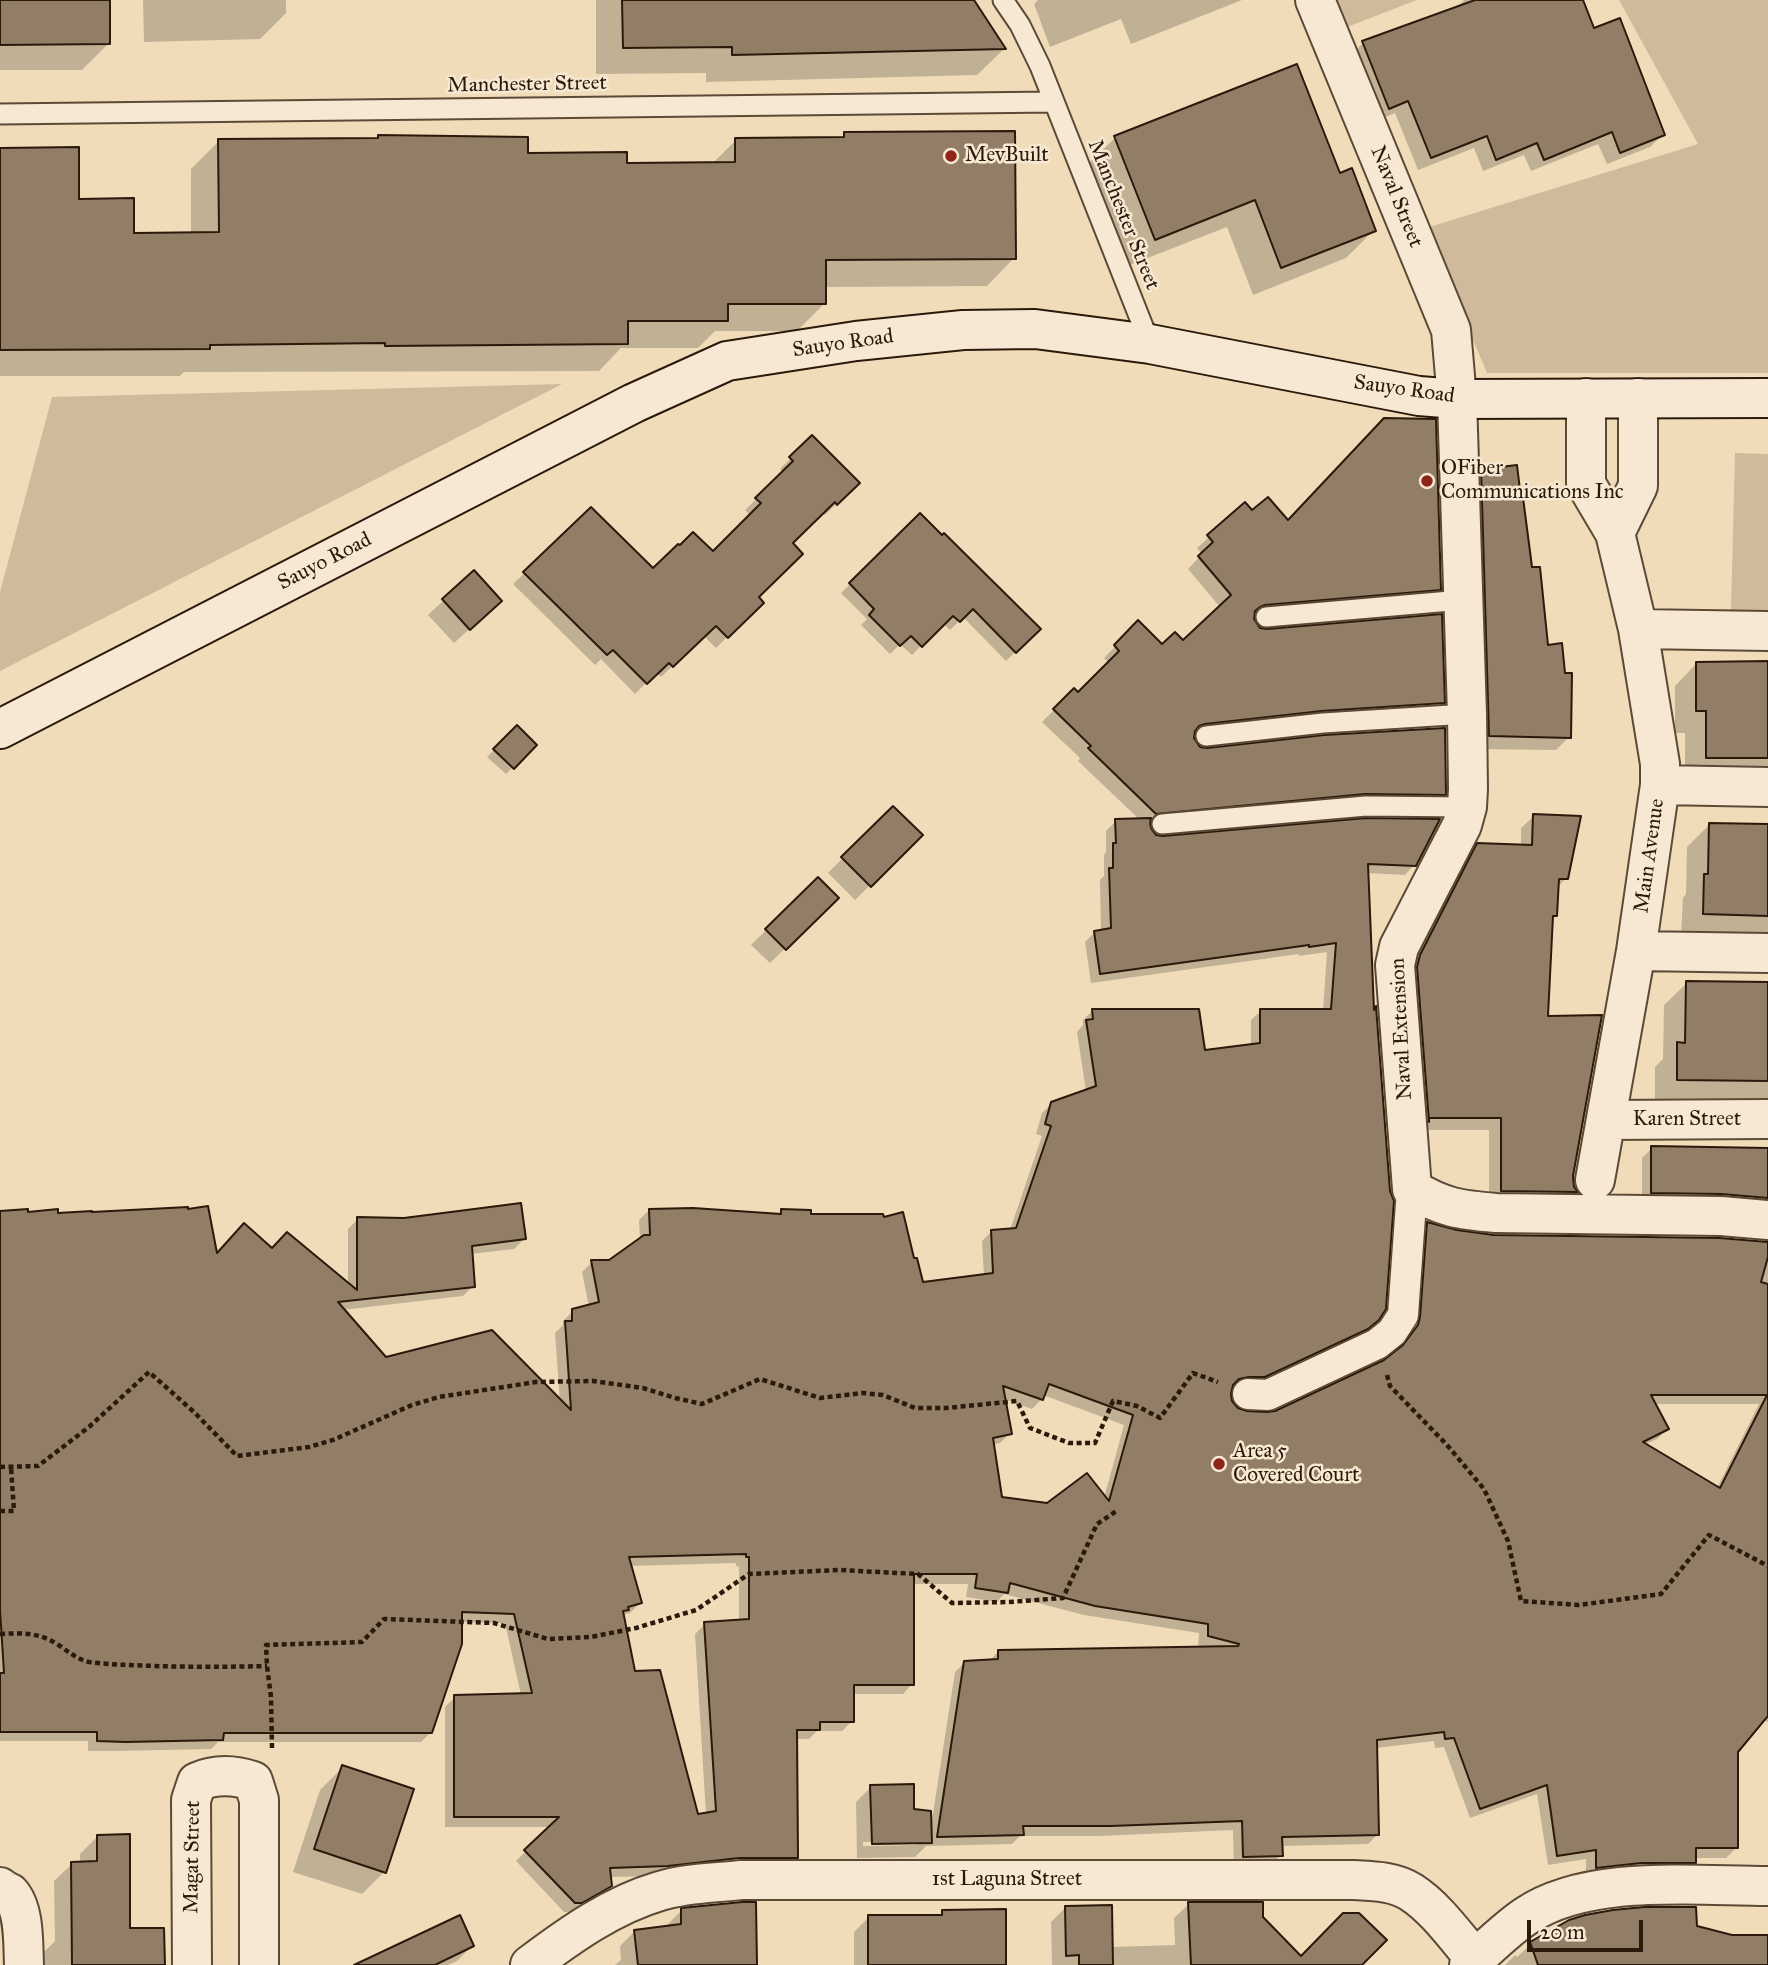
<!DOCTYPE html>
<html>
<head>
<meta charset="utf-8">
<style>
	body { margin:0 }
	#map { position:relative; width:1768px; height:1965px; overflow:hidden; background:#f1dcba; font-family:"IM FELL Great Primer",serif }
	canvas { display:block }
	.scale { position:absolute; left:1527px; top:1920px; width:116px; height:32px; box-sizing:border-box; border:4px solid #2b190b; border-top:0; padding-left:9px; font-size:21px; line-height:24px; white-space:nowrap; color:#2b190b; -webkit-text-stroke:5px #f6e8d2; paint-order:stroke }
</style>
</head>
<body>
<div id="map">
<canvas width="1768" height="1965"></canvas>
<div class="scale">20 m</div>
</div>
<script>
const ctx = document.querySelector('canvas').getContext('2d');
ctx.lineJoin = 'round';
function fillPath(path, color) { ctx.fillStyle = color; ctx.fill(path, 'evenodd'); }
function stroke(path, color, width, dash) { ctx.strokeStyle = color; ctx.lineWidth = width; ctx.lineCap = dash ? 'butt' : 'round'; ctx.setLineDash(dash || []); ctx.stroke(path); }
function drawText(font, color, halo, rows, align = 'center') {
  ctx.font = font + ' "IM FELL Great Primer",serif'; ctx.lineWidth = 5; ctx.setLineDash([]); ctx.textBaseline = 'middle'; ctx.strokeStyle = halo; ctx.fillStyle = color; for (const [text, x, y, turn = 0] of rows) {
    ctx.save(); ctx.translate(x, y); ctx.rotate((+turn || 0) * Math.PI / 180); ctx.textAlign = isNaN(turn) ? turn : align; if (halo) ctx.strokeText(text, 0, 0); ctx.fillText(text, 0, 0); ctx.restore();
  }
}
const green = new Path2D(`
	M1336 0H1417L1347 27Z
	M1619 0H1768V373H1487L1426 228 1698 144Z
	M562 384 0 671V592L52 397Z
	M1735 453 1768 454V612L1731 611Z`);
const shadow = new Path2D(`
	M0 0H108L109 43 82 70H0Z
	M143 0H286V13L260 39 144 42Z
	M596 0H972L1004 49 977 75 706 82V73L596 74Z
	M1038 0H1242L1131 44 1121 19 1050 47 1034 4Z
	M1464 0H1581L1593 30 1663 134 1650 147 1607 164 1598 144 1531 171 1524 155 1483 171 1474 148 1418 170 1395 113 1376 121 1350 56 1363 43 1455 9Z
	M845 134 1014 258 987 286 825 287V303L797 331H715L698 348H621L599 371 184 372 180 376H0V150L132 234H191V169L219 141 375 140 379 137 625 165 712 164 736 140 840 139Z
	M1115 138 1339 175 1374 230 1346 258 1253 295 1227 227 1127 266 1087 165Z
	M812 437 857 483 825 515 822 512 790 544 756 597 762 603 716 648 704 636 661 677 656 673 635 694 601 659 595 665 513 584 591 510 653 570 713 554 751 516 745 510 783 473 780 469Z
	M1482 469 1530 569 1569 737 1556 750 1477 749 1469 483Z
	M1245 505 1252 513 1287 522 1439 589 1428 600 1253 616 1252 619 1259 629 1443 702 1431 714 1309 722 1193 735 1192 738 1200 748 1444 794 1432 805H1352L1148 824 1155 836 1415 864 1405 875 1367 873 1377 1319 1356 1339 1253 1387 1238 1386 1231 1388V1403L1238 1411 1276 1413 1385 1361 1397 1352 1408 1336 1411 1328 1418 1233 1428 1224 1457 1232 1494 1237 1768 1243V1721L1767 1722 1763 1718 1736 1751V1848L1726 1858H1694V1862L1684 1872 1586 1878V1859L1548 1865 1537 1794 1470 1818 1444 1747 1435 1748 1434 1741 1376 1748 1378 1834 1368 1844 1281 1846V1855L1271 1865 1234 1867 1233 1830 1100 1836H1020L1012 1844 926 1846 915 1857 857 1858 856 1802 871 1787 912 1811 931 1826 955 1672 965 1662 989 1661 998 1652 1198 1649 1199 1633 1084 1615 1004 1594 997 1602 966 1597 968 1584H912V1684L903 1694H852V1721L842 1731H817L809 1739H796V1857L786 1867 656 1876 609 1877 610 1886 600 1896 570 1912H564L516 1861 551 1827H445V1707L455 1697 521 1695 505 1623 460 1622 431 1732 421 1742H218L211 1749 114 1751H88V1741H0V1212L57 1214 216 1255 272 1250 348 1284V1229L358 1219 524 1239 514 1249 470 1254 473 1286 463 1296 342 1310 386 1359 560 1402 555 1333 563 1325V1321L573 1311 589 1307 582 1272 592 1262 610 1261 640 1240 639 1220 649 1210 777 1215 781 1211 809 1215 913 1260 922 1284 984 1276 982 1241 992 1231 1010 1230 1042 1136 1036 1134 1042 1113 1052 1103 1086 1091 1077 1032 1083 1025V1020L1092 1011 1203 1052 1251 1046V1020L1261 1011H1323L1327 952 1299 956V954L1091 983 1085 942 1095 932 1101 931 1100 880 1104 876V855L1106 852V831L1116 821 1140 820 1078 761 1080 758 1042 722 1074 690 1078 694 1109 663 1104 658 1138 623 1162 647 1183 642 1220 607 1188 569 1202 554 1197 548ZM1043 1395 1124 1425 1104 1498 1047 1505 1000 1499 992 1445 1000 1443 1010 1433 1004 1399 1032 1409 1042 1399ZM1654 1404H1759L1717 1488 1644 1445 1657 1439 1667 1429ZM736 1563V1566L739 1567V1621L705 1624 695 1634 706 1815 697 1816 634 1672 622 1615 630 1613 640 1603 630 1566ZM917 1841V1845L863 1846V1842Z
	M920 516 1038 629 1006 661 963 617 950 630 943 623 912 655 900 644 890 654 861 625 867 619 841 593Z
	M474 572 485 615 454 643 428 615Z
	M1697 663H1768V780H1685V733H1675V686Z
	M517 727 535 745 506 774 487 757Z
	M893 808 920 835 855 900 828 873Z
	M1534 816 1566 878 1557 888 1556 915 1551 920 1546 1018 1573 1187 1575 1192 1563 1204 1489 1203V1130H1419L1408 969 1465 858 1478 845 1521 847V828Z
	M1709 825H1768V939L1681 936 1683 898 1686 894 1687 847Z
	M818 879 836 898 770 963 751 945Z
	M1687 983 1768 984V1104L1655 1102V1067L1663 1059 1664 1005Z
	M1652 1148 1768 1149V1211L1642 1202V1158Z
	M343 1767 384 1872 362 1894 293 1872 320 1790Z
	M98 1836 128 1930 163 1965H39V1957L55 1941 54 1881 72 1864 80 1863V1854Z
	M1189 1904 1261 1918 1301 1958 1359 1965H1052L1051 1922 1066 1907 1111 1947 1175 1945 1174 1918Z
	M682 1910 755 1965H615L621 1960 620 1946 635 1931 667 1928V1925Z
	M943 1912 1005 1965H854V1932L869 1917H938Z
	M1695 1928 1732 1937 1768 1936V1965H1505L1515 1955 1517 1957 1531 1944Z
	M472 1946 457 1961 448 1965H358Z`);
const building = new Path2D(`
	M0 0H110V44L0 45Z
	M622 0H974L1006 49 732 55V47L623 48Z
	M1475 0H1583L1594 28 1620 18 1665 135 1620 153 1612 132 1544 160 1537 143 1496 160 1487 136 1431 158 1408 101 1389 109 1362 41Z
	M1297 64 1340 173 1352 168 1376 231 1281 268 1255 200 1155 240 1114 136Z
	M1015 131 1016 259 826 260V304H728V321H628V344L385 346V343L210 345V349L0 350V148L79 147V199L134 198V233L219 232 218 139 378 138V135L528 137V153L627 152V163L735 162V138L844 137V132Z
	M1384 418 1436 419 1441 590 1265 605 1260 607 1255 611 1254 619 1260 628 1267 629 1442 614 1445 703 1322 711 1205 724 1199 726 1195 731 1194 738 1200 747 1207 748 1324 735 1445 728 1446 795 1365 794 1156 814 1088 748 1091 746 1053 709 1074 688 1078 692 1119 651 1114 645 1138 620 1162 644 1175 632 1183 640 1231 595 1198 556 1213 542 1207 535 1245 502 1252 510 1268 497 1288 520Z
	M812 435 860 483 837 505 835 502 793 543 803 554 759 597 764 603 728 638 716 626 673 667 669 663 647 684 613 650 607 655 523 572 591 507 653 568 678 544 680 545 693 532 713 551 761 503 755 498 793 461 789 457Z
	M1500 465V467L1517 465 1520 490H1522L1532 567H1540L1548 645 1562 643 1565 673H1572L1571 738 1489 736 1481 468Z
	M920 513 942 535 944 533 1041 629 1016 653 973 609 960 622 953 616 922 647 911 636 900 646 869 615 874 609 849 583Z
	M474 570 502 601 470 630 442 599Z
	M1768 661V758H1706V711H1696V662Z
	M517 725 537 745 514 769 493 749Z
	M893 806 923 835 871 887 841 857Z
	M1533 814 1581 816 1568 879H1559L1557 916H1553L1548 1016 1602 1015 1573 1176 1574 1187 1578 1192 1501 1191V1118H1429V1122L1417 967 1420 955 1477 843 1532 845Z
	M1151 818 1150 824 1152 830 1156 835 1163 836 1366 818 1440 819 1416 866 1368 864 1374 1010 1376 1006 1390 1191 1394 1201 1386 1309 1379 1320 1368 1329 1265 1377H1249L1239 1379 1233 1385 1231 1394 1232 1401 1238 1408 1247 1411 1267 1412 1275 1411 1384 1360 1403 1345 1418 1325 1420 1317 1427 1222 1457 1230 1494 1235 1720 1238 1768 1242V1257L1761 1282 1768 1284V1716L1738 1752V1848H1696V1863H1641L1596 1868V1850L1557 1856 1547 1785 1480 1809 1454 1738 1445 1739 1444 1732 1377 1740 1379 1835 1282 1837 1283 1856 1243 1857 1242 1821 1111 1826H1023L1024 1835 937 1837 964 1661 998 1659V1650L1238 1646 1239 1644 1208 1636V1624L1095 1606 1010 1583 1008 1593 975 1588 977 1574H914V1685H854V1722H820V1730H797L798 1858H739L668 1866 610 1868 612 1886 582 1903H575L524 1850 559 1817H454V1695L532 1693 514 1614 462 1612V1644L432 1733H224L223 1740 125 1742 97 1741V1732H0V1673H4L0 1610V1211L28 1209V1212L58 1209V1213L92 1211V1212L188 1207V1209L208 1206 217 1253 244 1223 272 1248 287 1232 357 1290V1217L404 1218 521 1203 526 1239 472 1246 475 1287 338 1302 386 1357 492 1330 571 1410 565 1321H572V1309L599 1302 591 1260H609L644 1235H650L649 1209 693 1208 781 1214V1209L811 1210V1214H883L884 1217 903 1212 914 1258H917L923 1282 993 1273 991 1230 1016 1228 1051 1126 1045 1124 1051 1102 1096 1086 1086 1020 1093 1019 1092 1009H1199L1205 1050 1260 1043V1009H1331L1336 943 1309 947V945L1100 974 1094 931 1111 928 1109 868H1113V843H1116L1115 819ZM1049 1384 1133 1415 1109 1501 1087 1473 1047 1503 1002 1497 993 1438 1012 1434 1003 1386 1043 1400ZM1651 1395H1767L1720 1488 1643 1442 1669 1429ZM746 1554V1557H749V1619L704 1622 716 1811 698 1814 660 1670 635 1671 623 1611 629 1610 628 1607 642 1603 629 1557Z
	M1709 823 1768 824V916L1703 914 1704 874H1708Z
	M818 877 839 898 786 950 765 929Z
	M1686 981 1768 982V1081L1677 1080V1042L1685 1043Z
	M1651 1146 1768 1148V1198L1721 1194 1651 1193Z
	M342 1765 414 1789 386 1873 314 1849Z
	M914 1784V1809L931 1811 932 1843 872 1844 870 1785Z
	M130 1834V1928H164L165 1965H72L71 1862 97 1861V1835Z
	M742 1902H756L757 1965H638L634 1930 681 1924V1908Z
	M1188 1902H1263V1917L1301 1956 1343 1913H1359L1387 1940 1362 1965H1191Z
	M1112 1905 1113 1965H1079V1955L1066 1956 1065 1906Z
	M1644 1907H1696L1697 1926 1732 1935H1768V1965H1538L1530 1942 1569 1920 1585 1915 1613 1910Z
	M1006 1909V1965H868V1915H942V1910Z
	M460 1915 474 1946 435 1965H354Z`);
const path = new Path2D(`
	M1387 1375 1390 1386 1447 1445 1484 1489 1508 1541 1521 1601 1579 1605 1661 1594 1709 1535 1768 1566
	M0 1467 38 1466 89 1427 149 1372 194 1412 237 1456 309 1447 333 1440 412 1405 439 1397 536 1382 593 1381 643 1388 675 1398 702 1404 760 1379 820 1398 863 1393 883 1395 915 1408H946L1017 1401 1030 1428 1069 1443H1095L1113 1401 1137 1406 1160 1418 1193 1373 1218 1382
	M0 1511H14L11 1467
	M0 1634C21 1633 38 1632 57 1644 68 1651 76 1659 89 1662 111 1665 132 1665 154 1666 191 1667 229 1667 267 1666
	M272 1748 271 1697 267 1666 266 1645 362 1642 384 1619 494 1623 548 1639 591 1637 636 1628 696 1610 749 1574 839 1570 918 1574 952 1603 1009 1602 1063 1598 1097 1524 1118 1510`);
const service = new Path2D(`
	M1003 0 1020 25 1040 66 1150 344
	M0 114 1054 102
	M1266 617 1462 600
	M1206 736 1323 723 1467 714
	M1162 824 1366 806 1467 807`);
const pedestrian = new Path2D(`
	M1248 1394 1268 1395 1377 1344 1392 1332 1403 1315 1412 1189`);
const minor = new Path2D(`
	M1315 0 1451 330 1457 399 1467 714 1468 789 1467 807 1462 825 1399 947 1395 965 1412 1189C1443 1208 1460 1210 1496 1213L1721 1216 1768 1220
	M1586 398V484L1615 533 1638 629 1660 764V785L1636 951 1595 1180
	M1615 533 1638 486V398
	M1638 629 1768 631
	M1660 785 1768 787
	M1636 951 1768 953
	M1606 1120 1768 1119
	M0 1887C1 1888 9 1893 10 1893 25 1909 23 1945 24 1965
	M192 1965 191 1800 197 1782C215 1774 235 1775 253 1781L259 1800V1965
	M530 1965C570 1935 612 1905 660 1891 686 1883 714 1883 741 1880H1353C1372 1881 1394 1881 1411 1892 1436 1908 1456 1937 1475 1959
	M1469 1965C1485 1950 1508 1928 1526 1916 1588 1874 1695 1886 1768 1886`);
const secondary = new Path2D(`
	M0 729 634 403 727 361 856 341 963 330 1035 329 1150 344 1419 396 1457 399 1768 398`);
const markers = [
	[951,156,7,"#8f2418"],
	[1427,481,7,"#8f2418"],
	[1219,1464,7,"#8f2418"]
];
const streetNames = [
	["Manchester Street",527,85,-1],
	["Naval Street",1396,197,68],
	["Manchester Street",1123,215,68],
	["Sauyo Road",843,344,-8],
	["Sauyo Road",1404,390,8],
	["Sauyo Road",325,562,-27],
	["Main Avenue",1650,856,-82],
	["Naval Extension",1402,1029,-93],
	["Karen Street",1687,1120],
	["Magat Street",193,1857,-89],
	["1st Laguna Street",1007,1880]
];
const poiNames = [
	["MevBuilt",965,156],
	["OFiber",1441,469],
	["Communications Inc",1441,493],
	["Area 5",1233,1452],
	["Covered Court",1233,1476]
];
fillPath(green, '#cfbb9c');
fillPath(shadow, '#0003');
fillPath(building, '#927e66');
stroke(building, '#2b190b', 2);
stroke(service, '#5c4a37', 23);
stroke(pedestrian, '#5c4a37', 33);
stroke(minor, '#5c4a37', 42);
stroke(secondary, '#2b190b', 42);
stroke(path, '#2b190b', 4.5, [5, 3.5]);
stroke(service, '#f6e8d2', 19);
stroke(pedestrian, '#f6e8d2', 30);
stroke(minor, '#f6e8d2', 38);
stroke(secondary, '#f6e8d2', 38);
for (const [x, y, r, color] of markers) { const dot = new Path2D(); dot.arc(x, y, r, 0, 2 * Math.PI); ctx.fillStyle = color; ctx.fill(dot); stroke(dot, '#f6e8d2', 2.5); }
drawText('21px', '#2b190b', '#f6e8d2', streetNames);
drawText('21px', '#2b190b', '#f6e8d2', poiNames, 'left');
</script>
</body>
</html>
